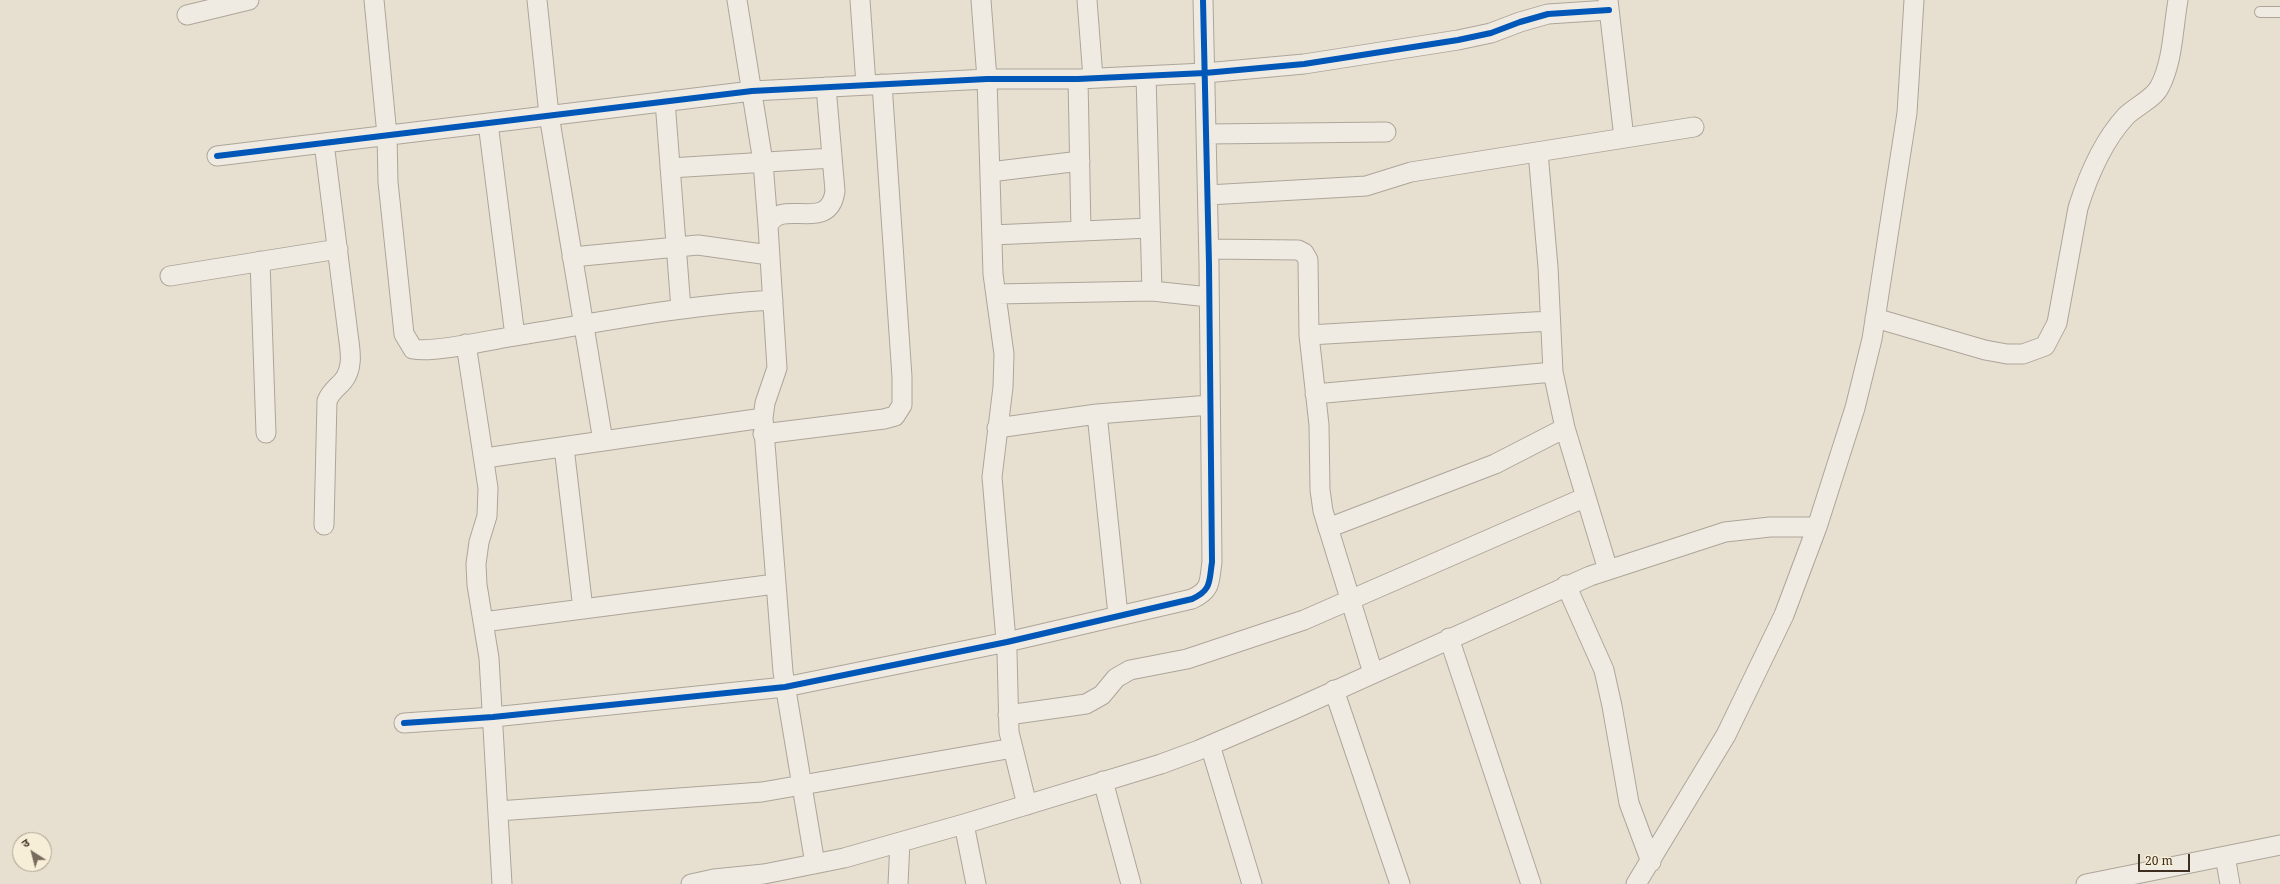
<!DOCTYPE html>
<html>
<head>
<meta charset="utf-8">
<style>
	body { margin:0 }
	#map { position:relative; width:2280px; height:884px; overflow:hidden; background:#e7e0d1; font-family:"Noto Serif","Noto Sans Devanagari",serif }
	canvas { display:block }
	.north { position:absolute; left:12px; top:832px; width:40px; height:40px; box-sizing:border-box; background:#f7eed8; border:1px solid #ada18e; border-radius:50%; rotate:324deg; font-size:11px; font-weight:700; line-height:16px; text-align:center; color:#3d2e20 }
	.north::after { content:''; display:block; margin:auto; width:14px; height:18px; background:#786c5e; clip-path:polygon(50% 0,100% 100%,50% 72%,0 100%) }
	.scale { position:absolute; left:2138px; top:854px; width:52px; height:18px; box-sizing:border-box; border:2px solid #3d2e20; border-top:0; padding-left:5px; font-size:12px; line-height:14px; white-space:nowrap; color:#3d2e20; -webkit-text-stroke:3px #f7eed8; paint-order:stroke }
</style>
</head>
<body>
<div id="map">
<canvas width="2280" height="884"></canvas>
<div class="north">उ</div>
<div class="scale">20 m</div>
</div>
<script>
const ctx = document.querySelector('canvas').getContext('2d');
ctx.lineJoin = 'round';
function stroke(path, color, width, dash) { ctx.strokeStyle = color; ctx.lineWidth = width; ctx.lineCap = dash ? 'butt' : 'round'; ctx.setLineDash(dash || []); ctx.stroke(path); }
const lane = new Path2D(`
	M2260 12H2280`);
const street = new Path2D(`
	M374 0 387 135 388 182 404 334 413 349C433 353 486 341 509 337 596 323 684 305 773 300
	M537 0 549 115 603 441
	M737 0 763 162 768 226
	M860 0 866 85
	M981 0 987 79 993 274 1004 354 1003 387 992 477 1007 652 1009 732 1027 805
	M1087 0 1093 78
	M1608 0 1624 138
	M187 15 249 0
	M1146 76 1152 291
	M1078 79 1081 231
	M665 101 681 309
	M488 123 515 336
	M1207 134 1386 132
	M324 143 348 334C350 349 354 368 343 381 337 388 331 391 327 401L324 525
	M1538 152 1548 267 1553 372 1565 428 1608 570
	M217 156 752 91 987 79H1078L1205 73 1304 64 1458 40 1491 33 1520 22 1548 14 1609 10
	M670 168 832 158
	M990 172 1080 161
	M1208 195 1366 186 1411 172 1694 127
	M992 235 1150 228
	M1209 249 1298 250 1304 253 1308 260 1309 335 1319 425 1320 490 1323 511 1373 673
	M572 257 698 245 769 255
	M260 261 266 433
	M170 276 338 249
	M996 294 1152 291 1209 297
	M1875 318 1985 350 2007 354H2023L2045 346 2057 323 2078 208C2088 176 2103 141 2126 116 2136 106 2154 99 2160 86 2173 61 2173 28 2178 0
	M1309 335 1550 321
	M466 344 488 488 487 516 479 542 476 564 477 585 489 658 502 884
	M1315 394 1553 372
	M1097 414 1118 615
	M997 428 1097 414 1210 405
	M763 434 884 419 895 416 902 405V377L882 84
	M564 447 583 609
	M485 458 763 418
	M1328 528 1495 464 1565 428
	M1566 585 1604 670 1612 706 1629 803 1651 862
	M483 622 775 584
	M1449 638 1531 884
	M1334 690 1400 884
	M1008 715 1086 704 1102 695 1116 678 1130 670 1187 659 1304 620 1586 497
	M404 723 493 717 785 687 1007 642 1192 599C1212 590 1209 581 1212 562L1209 264 1203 0
	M1210 745 1252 884
	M1103 781 1131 884
	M498 811 762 792 1013 748
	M964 824 976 884
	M2225 856 2230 884
	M815 864 783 672 763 418 765 403 777 368 768 226C781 196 829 235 835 191L826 87
	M691 884 714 879 764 874 844 858 964 824 1161 764 1199 750 1290 711 1590 576 1725 532 1770 527H1817
	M898 884 900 842
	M1636 884 1726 735 1784 615 1817 527 1855 408 1872 339 1907 113 1914 0
	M2086 884 2280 845`);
const cycleway = new Path2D(`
	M217 156 752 91 987 79H1078L1205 73 1304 64 1458 40 1491 33 1520 22 1548 14 1609 10
	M404 723 493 717 785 687 1007 642 1192 599C1212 590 1209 581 1212 562L1209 264 1203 0`);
stroke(lane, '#ada599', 12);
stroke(street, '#ada599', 21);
stroke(lane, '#efebe3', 10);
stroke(street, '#efebe3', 19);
stroke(cycleway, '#0057b8', 6);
</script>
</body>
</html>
